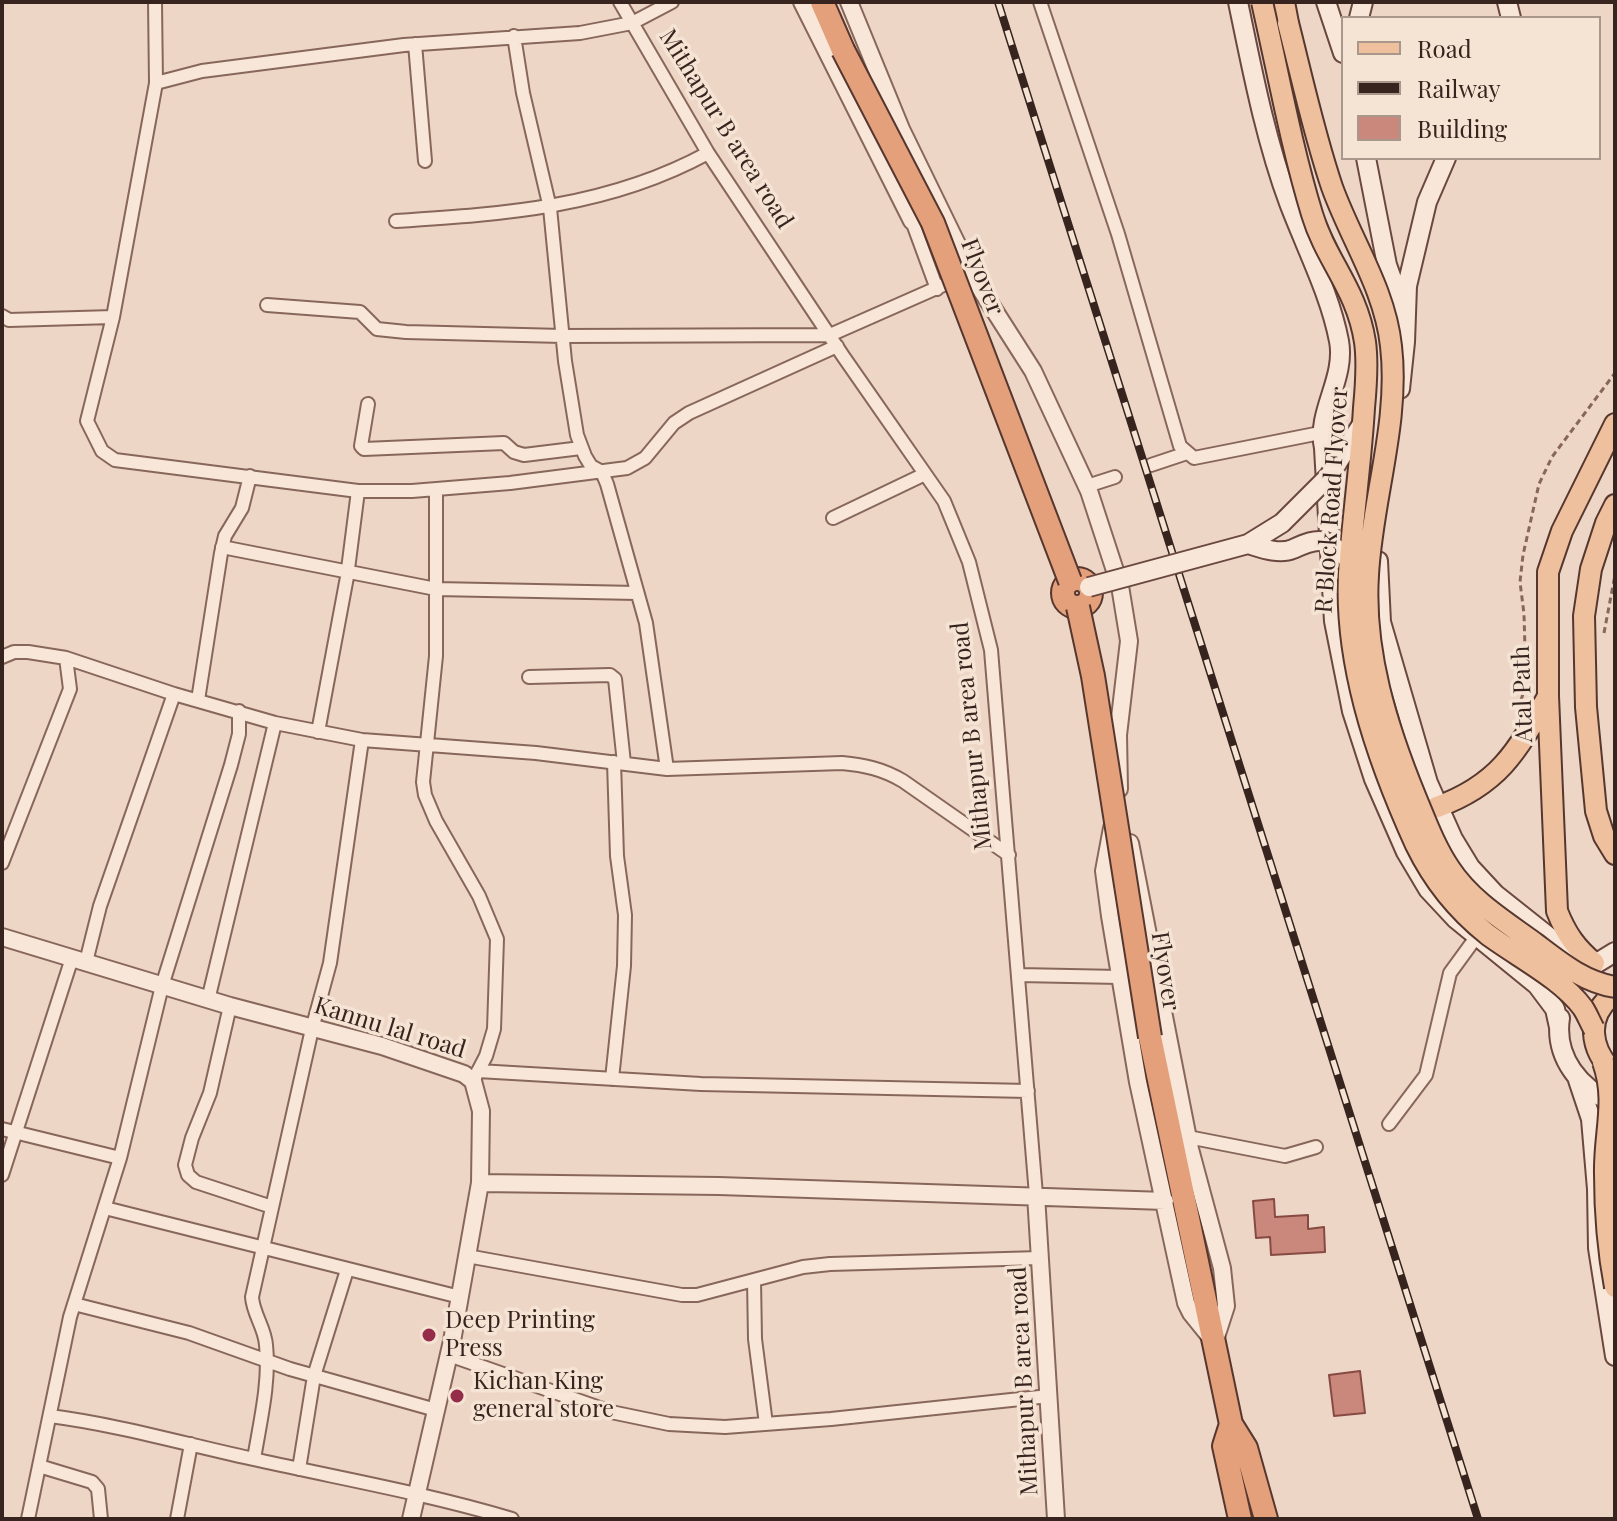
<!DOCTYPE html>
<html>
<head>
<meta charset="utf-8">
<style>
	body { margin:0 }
	#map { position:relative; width:1617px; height:1521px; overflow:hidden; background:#edd6c5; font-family:"Playfair Display",serif }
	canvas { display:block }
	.frame { position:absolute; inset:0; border:4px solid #38241f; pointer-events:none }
	.legend { position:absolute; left:1341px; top:16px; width:260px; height:144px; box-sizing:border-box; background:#f5e3d4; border:2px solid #a9978c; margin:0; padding:10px 14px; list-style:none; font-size:24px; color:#38241f }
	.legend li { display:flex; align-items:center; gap:16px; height:40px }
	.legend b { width:40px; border:2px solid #a9978c }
</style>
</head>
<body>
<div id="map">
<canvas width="1617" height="1521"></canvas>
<div class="frame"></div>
<ul class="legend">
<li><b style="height:10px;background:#efc09e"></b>Road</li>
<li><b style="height:10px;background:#38241f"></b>Railway</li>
<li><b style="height:22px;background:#ca877c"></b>Building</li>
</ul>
</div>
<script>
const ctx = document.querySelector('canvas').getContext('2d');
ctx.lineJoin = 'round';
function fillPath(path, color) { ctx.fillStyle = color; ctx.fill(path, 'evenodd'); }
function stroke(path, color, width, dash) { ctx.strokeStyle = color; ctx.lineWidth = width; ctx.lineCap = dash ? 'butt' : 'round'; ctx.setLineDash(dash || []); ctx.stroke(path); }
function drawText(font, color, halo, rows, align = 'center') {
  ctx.font = font + ' "Playfair Display",serif'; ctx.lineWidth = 7; ctx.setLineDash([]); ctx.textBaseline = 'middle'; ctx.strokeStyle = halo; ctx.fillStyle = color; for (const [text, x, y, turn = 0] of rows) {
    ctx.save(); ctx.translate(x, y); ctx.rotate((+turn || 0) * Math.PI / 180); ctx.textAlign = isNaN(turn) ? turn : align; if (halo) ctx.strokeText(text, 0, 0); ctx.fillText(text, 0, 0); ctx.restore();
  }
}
const building = new Path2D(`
	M1274 1199 1275 1217 1308 1215V1229L1324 1227 1325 1252 1271 1255 1270 1237 1256 1238 1253 1201Z
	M1360 1371 1365 1413 1334 1416 1329 1375Z`);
const path = new Path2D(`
	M1604 633 1615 575
	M1518 710 1526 684 1524 614 1520 582 1523 555 1539 484 1552 457 1615 373`);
const minor = new Path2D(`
	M155 2 156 83
	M620 2 708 153 843 356 944 501 969 562 991 650 1036 1195
	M672 2 632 23 580 33 404 45 202 71 156 83 113 317 87 421 102 451 115 460 358 491H412L510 483 627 468 645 458 674 423 689 413 837 346
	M1040 2 1118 234 1180 446 1194 458 1320 433
	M514 36 523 93 550 208 565 361 577 435 585 456 591 466 602 472 607 484 646 623 667 769
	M415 44 425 161
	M396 221C506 214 609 207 708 153
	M912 221 937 289
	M267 305 360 312 377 329 406 332 562 336 830 335 957 279
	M2 316 9 320 113 317
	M368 404 361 446 364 449 504 443 514 452 524 455 581 448
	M1151 465 1187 453
	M1087 486 1115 477
	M436 489V656L423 782 425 795 436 821 479 896 497 939 494 1029 486 1056 473 1081
	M833 518 925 474
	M222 547 436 589 637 593
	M2 657 14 652H28L66 658 174 694 275 723 362 740 536 753 667 769 842 763C864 765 883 769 903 781L1009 855
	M529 677 610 675 615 679 624 763
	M198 700 221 553 225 536 242 508 250 476
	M318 732 347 577 358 491
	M2 863 70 689 66 658
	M86 962 100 906 174 694
	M1019 975 1120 977
	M208 1000 275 723
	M230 1006 210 1093 192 1138 185 1165 188 1175 196 1182 272 1207
	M478 1071 701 1084 1028 1091
	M612 1079 624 966 625 915 617 856 614 762
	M1389 1124 1426 1075 1450 973 1477 936
	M2 1129 120 1158
	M1188 1137 1285 1156 1316 1147
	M2 1175 72 958
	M105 1208 460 1297
	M467 1256 682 1295H697L803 1267 830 1264 1040 1258
	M754 1280 755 1339 766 1424
	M74 1304 189 1333 290 1369 436 1410
	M449 1355 611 1412 669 1424 725 1427 831 1419 1049 1396
	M50 1416C120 1425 188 1445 258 1460 343 1479 429 1494 512 1519
	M254 1459C260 1422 270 1382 266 1345 265 1328 253 1314 252 1297L312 1029 330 963 362 740
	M39 1466 92 1482 98 1489 101 1519
	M299 1469 314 1376 347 1270
	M28 1519 70 1317 120 1158 162 986 231 765 239 734V711
	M177 1519 191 1444`);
const tertiary = new Path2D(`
	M802 2 912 221 936 211
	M849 2 901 129 973 277 1033 371 1089 491 1120 586 1129 641 1118 735 1119 789
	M1112 828 1104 871 1110 916 1138 1082 1186 1303 1191 1313 1212 1339
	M1130 843 1190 1149 1222 1268 1226 1306 1215 1340
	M2 937 230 1006 382 1046 464 1074 473 1081 481 1111 480 1183 452 1341 411 1519
	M480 1183 719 1186 1165 1201
	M1036 1195 1056 1519`);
const secondary = new Path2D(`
	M1238 2C1252 69 1265 138 1289 203 1306 248 1330 294 1339 341 1346 379 1316 412 1324 448L1334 621 1352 711 1374 779 1406 852 1428 889 1456 919 1537 985 1555 1009 1559 1027
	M1326 2 1343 53
	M1507 2 1511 18
	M1359 18 1363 2
	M1366 158 1387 265 1402 307
	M1400 389 1405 342 1407 286 1427 202 1446 158
	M1378 561 1381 622 1428 783 1453 839 1470 867 1495 894 1587 967
	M1584 971 1615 952
	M1560 1018C1554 1057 1580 1090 1615 1103
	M1578 1080 1591 1119 1597 1189 1598 1248 1615 1356`);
const primary = new Path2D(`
	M1284 2 1288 23
	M1615 505 1606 523 1591 569 1584 616 1586 707 1596 811 1604 836 1615 854
	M1437 807C1498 785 1517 752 1547 698
	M1594 963C1576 948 1566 934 1557 911L1548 696V572L1562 531 1615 424
	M1615 993C1584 1016 1590 1050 1615 1074`);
const trunk = new Path2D(`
	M822 2 843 50
	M1063 593a14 14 0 1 1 28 0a14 14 0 1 1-28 0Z
	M1150 1037 1231 1424 1246 1448 1266 1519
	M1231 1424 1224 1446 1240 1519`);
const rail = new Path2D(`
	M998 2 1478 1519`);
const secondaryBridge = new Path2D(`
	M1248 544C1261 548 1279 555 1293 549 1321 536 1326 538 1349 560
	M1089 587 1248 544 1282 523 1329 476 1364 421`);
const primaryBridge = new Path2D(`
	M1262 2C1278 72 1291 145 1312 214 1326 261 1357 289 1365 342 1368 363 1366 387 1364 408 1361 459 1354 509 1350 559 1341 656 1376 757 1416 845 1433 880 1457 910 1487 934 1516 956 1561 978 1583 1008 1587 1014 1590 1022 1594 1029
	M1288 23C1302 78 1314 134 1332 187 1351 240 1385 289 1391 346 1400 422 1372 499 1368 575 1363 652 1387 727 1416 798 1426 822 1435 847 1450 869 1471 901 1506 922 1536 944 1561 963 1584 982 1615 987
	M1603 1062C1617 1101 1604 1133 1605 1174 1605 1212 1608 1250 1615 1287`);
const trunkBridge = new Path2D(`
	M843 50 933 223 1070 581
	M1078 607 1093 676 1150 1037`);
const markers = [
	[429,1335,8,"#952d4a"],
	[457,1396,8,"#952d4a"]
];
const streetNames = [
	["Mithapur B area road",726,129,58],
	["Flyover",982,277,69],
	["R Block Road Flyover",1332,500,-86],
	["Atal Path",1523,694,-92],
	["Mithapur B area road",972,736,-96],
	["Flyover",1165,971,81],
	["Kannu lal road",390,1028,17],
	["Mithapur B area road",1024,1381,-93]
];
const poiNames = [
	["Deep Printing",445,1321],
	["Press",445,1349],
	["Kichan King",473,1382],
	["general store",473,1410]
];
fillPath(building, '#ca877c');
stroke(building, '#864a42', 2);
stroke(minor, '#88675b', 16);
stroke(tertiary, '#88675b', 20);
stroke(secondary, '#6a483f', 22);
stroke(primary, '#56372f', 24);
stroke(trunk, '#56372f', 26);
stroke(path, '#88675b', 3, [6, 4]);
stroke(minor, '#f8e6d8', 12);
stroke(tertiary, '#f8e6d8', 16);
stroke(secondary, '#f8e6d8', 18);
stroke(primary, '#efc09e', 20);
stroke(trunk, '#e49f7b', 22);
stroke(rail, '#38241f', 8);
stroke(rail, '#f5e3d4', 5, [15]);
stroke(secondaryBridge, '#6a483f', 22, []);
stroke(primaryBridge, '#56372f', 24, []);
stroke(trunkBridge, '#56372f', 26, []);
stroke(secondaryBridge, '#f8e6d8', 18);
stroke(primaryBridge, '#efc09e', 20);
stroke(trunkBridge, '#e49f7b', 22);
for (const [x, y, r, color] of markers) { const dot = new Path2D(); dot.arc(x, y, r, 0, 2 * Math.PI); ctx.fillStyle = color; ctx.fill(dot); stroke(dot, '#f5e3d4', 3); }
drawText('24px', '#38241f', '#f5e3d4', streetNames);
drawText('24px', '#38241f', '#f5e3d4', poiNames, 'left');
</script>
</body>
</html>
